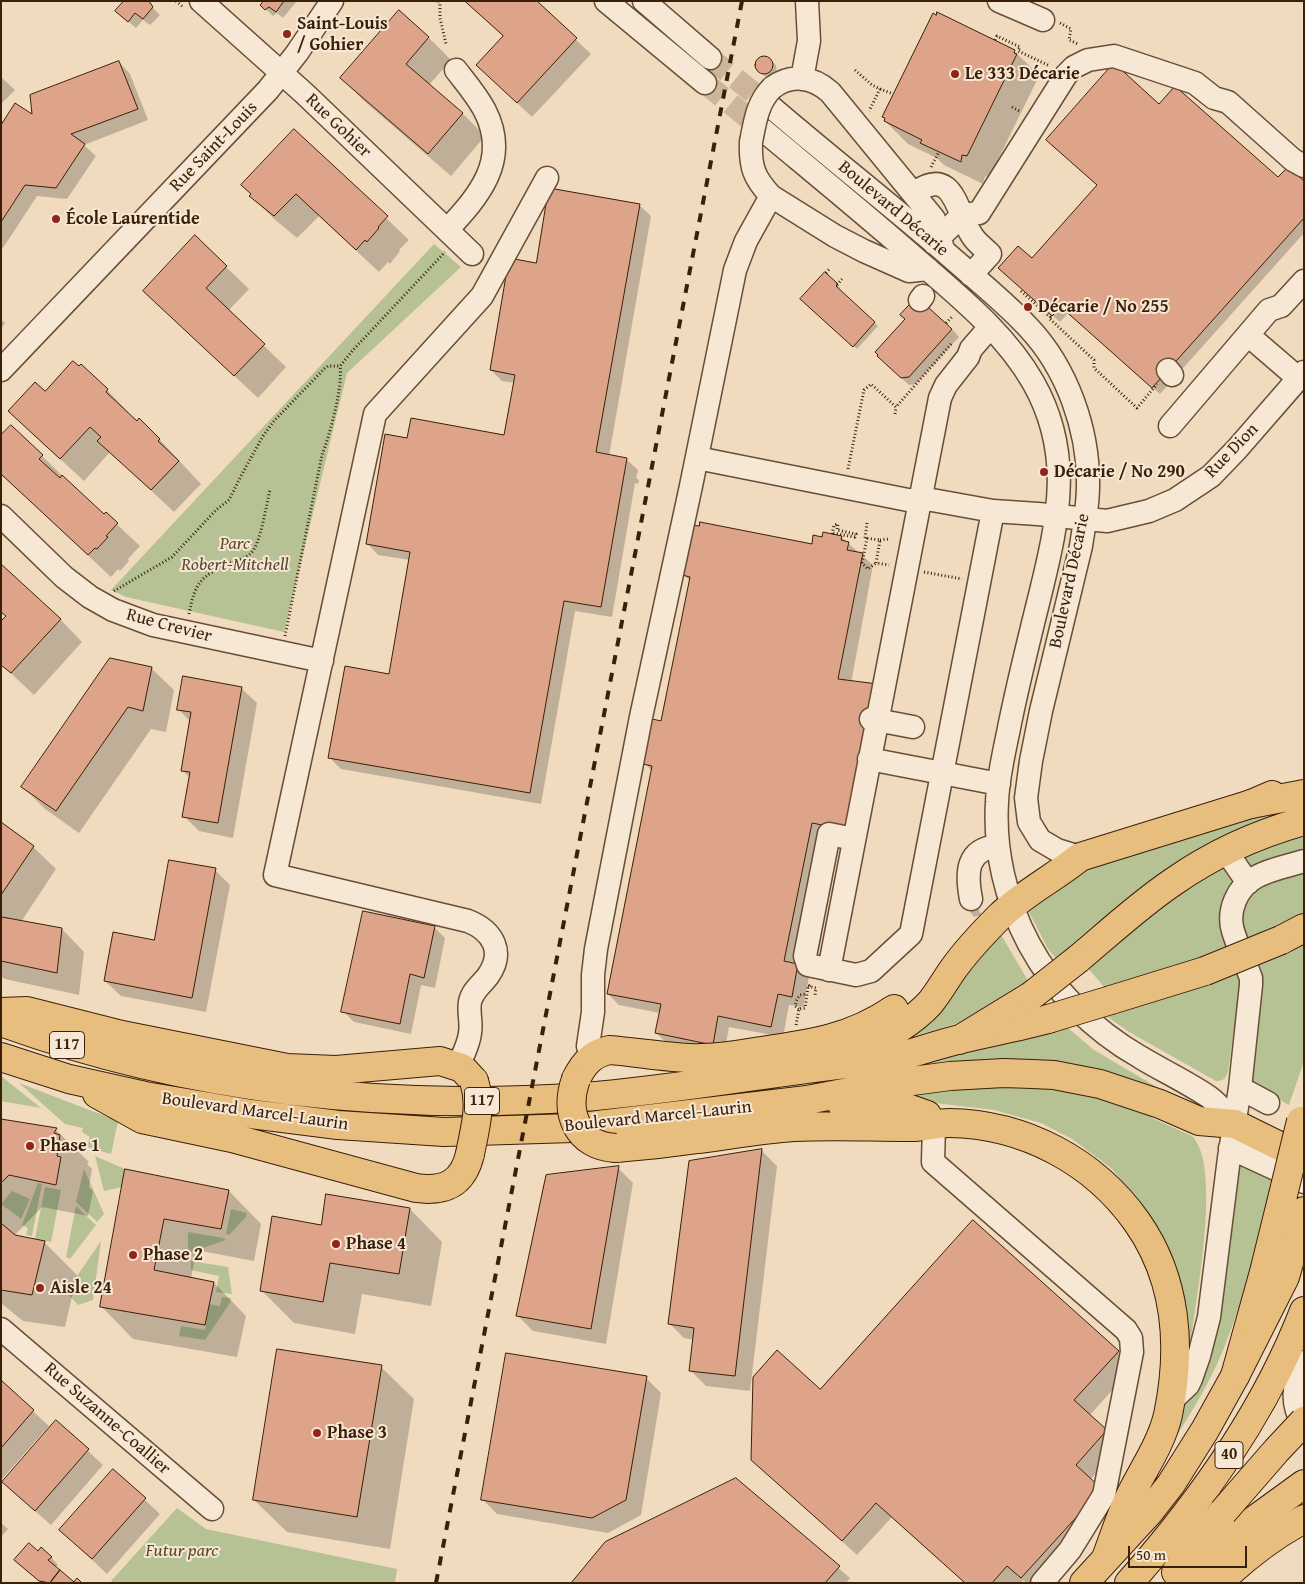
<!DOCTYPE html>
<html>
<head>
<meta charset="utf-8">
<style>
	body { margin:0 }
	#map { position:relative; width:1305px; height:1584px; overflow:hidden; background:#f1dbbe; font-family:"Gentium Book Plus",serif }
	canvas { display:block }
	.frame { position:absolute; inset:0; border:2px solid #3a1f09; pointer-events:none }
	.scale { position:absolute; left:1128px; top:1546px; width:119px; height:22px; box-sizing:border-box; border:2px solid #3a1f09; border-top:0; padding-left:6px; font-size:15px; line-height:18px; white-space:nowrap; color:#3a1f09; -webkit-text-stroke:4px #f6e8d5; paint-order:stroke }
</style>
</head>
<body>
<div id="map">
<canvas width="1305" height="1584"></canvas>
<div class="frame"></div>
<div class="scale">50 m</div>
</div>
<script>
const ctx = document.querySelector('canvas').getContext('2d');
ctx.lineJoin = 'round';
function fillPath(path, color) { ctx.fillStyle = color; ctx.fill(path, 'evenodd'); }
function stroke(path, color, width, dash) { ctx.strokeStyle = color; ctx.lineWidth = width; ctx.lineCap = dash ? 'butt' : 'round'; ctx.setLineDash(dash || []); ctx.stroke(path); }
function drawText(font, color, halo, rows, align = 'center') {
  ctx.font = font + ' "Gentium Book Plus",serif'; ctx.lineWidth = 4; ctx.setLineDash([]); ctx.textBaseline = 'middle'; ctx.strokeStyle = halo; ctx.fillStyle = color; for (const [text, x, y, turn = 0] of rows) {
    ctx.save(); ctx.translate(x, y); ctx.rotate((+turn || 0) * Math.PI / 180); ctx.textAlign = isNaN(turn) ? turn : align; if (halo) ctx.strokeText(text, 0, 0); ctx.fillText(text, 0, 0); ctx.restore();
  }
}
const green = new Path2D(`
	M434 244 461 267 347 373 284 632 126 597 111 590Z
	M1304 808 1058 961 1048 949 1030 914 1028 909 1070 871 1219 819Z
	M1304 825V848L1253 867H1249L1242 861 1241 849Z
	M1223 864 1234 876 1229 949 1195 961 1105 988 1082 961Z
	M1304 864V914L1246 941 1236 910 1246 889Z
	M1000 933 1030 984 969 1020 883 1045Z
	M1304 938V1061L1289 1105 1254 1085 1251 1077 1253 962Z
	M1238 968 1240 977V986L1228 1072C1225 1079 1223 1081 1216 1081L1129 1032 1101 1012Z
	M1062 1023 1094 1050 1160 1089 1159 1091 1019 1060H989L905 1068Z
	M1 1076 41 1108 1 1101Z
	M19 1083 118 1121 111 1154 87 1147 90 1137 82 1132 83 1128 65 1124Z
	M1025 1085 1100 1094 1154 1113 1152 1118 1192 1136C1222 1166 1196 1298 1191 1340L1185 1341 1158 1232 1136 1197 1111 1168 1072 1139 1041 1123 994 1110 918 1101 916 1092Z
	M95 1156 125 1169 122 1187 104 1191Z
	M1236 1161 1273 1176C1260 1233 1246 1293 1224 1348 1208 1388 1184 1424 1161 1461L1185 1401Z
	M84 1169 104 1214 97 1222 76 1202Z
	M38 1183 42 1184 32 1236 26 1235 28 1228 22 1225Z
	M45 1187 61 1190 51 1242 35 1239Z
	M12 1191 30 1199 21 1219 1 1204Z
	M76 1206 96 1225 70 1259 66 1257Z
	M231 1209 247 1213 246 1217 229 1235 226 1234Z
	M188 1232 223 1238 226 1240 188 1253Z
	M101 1241 93 1300 78 1305 66 1292Z
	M191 1261 228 1267 232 1294 216 1292 219 1276 191 1270Z
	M222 1297 231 1298 230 1303 205 1340 179 1336 181 1326 205 1330 209 1304 220 1306Z
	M177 1508 206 1529 397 1569 395 1583H113L111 1581Z`);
const shadow = new Path2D(`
	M146 1 160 15 150 25 143 20 136 28 124 18Z
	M262 1H297L283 18 277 13 273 16 262 5 264 3Z
	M433 1H441L440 2 439 4Z
	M535 1 591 54 532 117 493 80 504 37Z
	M399 12 429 38 451 60 429 85 463 114 485 136 451 176 364 101 341 78Z
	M936 16 1014 51 1037 73 1036 75 1038 78 989 178 985 176 983 184 944 165 937 158 908 144 885 121Z
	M766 56 776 65 777 73 771 77H766L756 69 757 62 759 58Z
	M119 62 130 74 148 120 84 145 96 156 67 199 37 196 1 251V128L34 116Z
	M1 77 15 90 1 104Z
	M294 130 409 240 399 250 400 251 390 264 388 262 379 272 319 216 297 238 273 218 251 196Z
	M1278 179 1304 183V233L1160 394 1068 313 1060 322 1007 275 1032 260 1098 185Z
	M639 205 651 216 609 456 626 459 638 470 636 478 639 480 638 484 635 483 612 617 575 611 541 804 341 769 330 758 390 675 410 560 378 555 367 543 408 440 505 436 515 383 502 381 491 370 537 264Z
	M226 267 249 289 228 311 286 367 258 398 167 313Z
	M825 273 840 288 838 290 878 326 857 349 801 299Z
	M1 320 5 323 1 329Z
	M952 329 959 337 916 384 909 385 886 364Z
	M107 390 129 413 128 414 137 423 139 420 160 440 201 484 174 512 110 452 84 481 32 433 45 393Z
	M42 456 104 516 106 514 140 546 128 559 129 561 120 571 118 569 111 577 1 474Z
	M841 537 873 565 823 834 809 977 803 1007 789 1005 783 1037 729 1027 724 1055 668 1044 656 1033 660 1013 619 1005 608 994 652 771 645 764 650 737 646 733 662 722 690 581 684 575 813 546 823 538Z
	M1 612 60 619 82 642 34 695 1 664 7 617Z
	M151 668 174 690 166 732 151 729 79 833 45 809 23 787Z
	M241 688 257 703 233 838 199 831 184 816 190 778 182 770 191 722 178 709Z
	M1 824 33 847 56 869 21 922 62 929 84 952 79 995 5 979 1 977Z
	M215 870 230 885 206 1012 121 996 105 981 155 941Z
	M968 905 978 907 981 915 974 917 971 913Z
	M434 927 445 938 435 988 421 985 411 1034 354 1022 343 1011Z
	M1 1120 56 1130 89 1162 87 1164 92 1169 89 1187 93 1191 88 1216 42 1207 14 1236 44 1242 77 1275 65 1327 23 1321 1 1303Z
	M762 1151 777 1166 750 1391 706 1386 690 1370 694 1340 684 1338 669 1323 690 1162Z
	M618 1168 633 1183 606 1344 533 1331 518 1316Z
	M126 1170 229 1191 261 1224 254 1261 196 1250 191 1279 214 1283 246 1316 237 1357 133 1339 101 1306Z
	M410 1209 442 1242 431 1306 362 1294 355 1334 294 1323 261 1290 322 1226Z
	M1118 1352 1133 1367 1089 1416 1121 1446 1090 1480 1116 1505 1045 1583H1026L1023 1580 1021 1583H965L892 1517 857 1555 768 1474 821 1391Z
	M381 1367 414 1399 390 1549 287 1532 254 1500Z
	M646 1378 661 1393 641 1515 608 1533 497 1514 482 1499Z
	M2 1383 49 1426 1 1480V1383Z
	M57 1422 103 1465 51 1525 19 1497Z
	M114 1471 160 1514 107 1574 61 1530Z
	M736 1479 850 1578 846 1583H572Z
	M1 1523 8 1529 1 1537Z
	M38 1553 51 1557 58 1565 55 1567 73 1583H42L23 1567Z`);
const building = new Path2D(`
	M124 1H149L153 7 143 19 135 13 128 22 115 11Z
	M261 1H284L276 12 269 7 265 10 260 5 262 3Z
	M465 1H537L577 38 517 103 476 65 503 36Z
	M399 10 429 37 406 64 463 113 428 154 340 78Z
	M937 12 1015 50 1014 53 1017 54 967 156 962 155 961 162 920 143 922 140 884 121 885 118 882 117 933 13 936 15Z
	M755 65a9 9 0 1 1 18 0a9 9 0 1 1-18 0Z
	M119 61 138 109 71 134 85 144 56 188 25 185 1 222V125L15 103 32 114 30 95Z
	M1114 63 1159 104 1175 86 1278 177 1288 167 1304 181V218L1152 388 1061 307 1052 316 998 268 1018 246 1032 258 1097 185 1046 140Z
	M294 129 388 216 378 227 379 228 367 242 365 240 356 250 296 194 274 216 249 196 251 194 241 185Z
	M549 188 640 204 596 452 627 458 601 607 564 601 530 793 328 758 345 666 389 674 410 552 366 544 385 434 407 438 411 418 504 435 515 375 490 370 509 258 536 263Z
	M195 235 227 266 206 288 265 344 234 376 143 291Z
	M825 272 838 284 836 286 875 322 853 347 800 299Z
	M917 297 952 329 909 377 901 378 877 356 878 355 875 352 905 319 900 315Z
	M73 361 79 366 81 364 108 389 106 392 137 421 139 418 160 439 158 441 179 461 151 490 97 441 101 437 90 427 60 459 8 411 35 382 45 391Z
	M11 425 43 455 39 459 60 478 62 475 104 514 106 512 118 523 106 536 108 537 97 549 95 548 88 555 1 474V435Z
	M700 522 812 544 813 535 822 537 823 532 842 536 841 540 849 542 847 550 863 553 838 679 878 684 848 830 812 823 784 961 798 964 792 997 778 994 771 1027 718 1016 713 1045 655 1033 661 1004 607 994 652 766 643 764 649 735 645 734 648 718 661 721 690 577 682 575 692 525 699 526Z
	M1 564 61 619 11 673 1 665V621L6 616 1 612Z
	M110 658 152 667 143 711 128 707 56 811 21 787Z
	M183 676 242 687 218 823 182 817 190 772 181 771 191 712 177 710Z
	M1 822 34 846 1 895Z
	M169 860 216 868 192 998 104 981 113 932 154 940Z
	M363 911 435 926 424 978 410 974 400 1024 341 1012Z
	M2 917 62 928 57 973 1 961Z
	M1 1119 57 1128 54 1133 60 1135 57 1156 61 1157 56 1185 9 1175 1 1183Z
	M762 1149 735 1376 689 1371 694 1328 668 1324 689 1161Z
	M619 1166 591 1329 516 1316 546 1175Z
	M125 1169 229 1190 221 1229 164 1219 154 1270 214 1282 205 1325 100 1307Z
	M326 1194 410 1208 399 1274 330 1263 323 1302 260 1291 272 1216 321 1225Z
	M973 1220 1119 1351 1074 1400 1107 1430 1076 1465 1102 1489 1021 1578 1007 1566 992 1583H965L876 1503 842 1541 751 1460 753 1377 777 1350 820 1389Z
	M1 1223 15 1235 45 1241 32 1295 1 1290Z
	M277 1349 382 1365 357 1517 253 1500Z
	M506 1353 647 1376 626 1500 592 1518 481 1500Z
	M2 1381 34 1410 1 1448V1382Z
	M56 1420 89 1449 35 1511 2 1482Z
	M113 1469 146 1498 92 1559 59 1530Z
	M736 1478 840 1566 825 1583H571L605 1542Z
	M29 1543 38 1551 41 1547 52 1557 48 1560 60 1570 50 1583 39 1581 14 1560Z
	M60 1570 74 1582 77 1578 82 1583H50Z`);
const minorTunnel = new Path2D(`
	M710 58 770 106
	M705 83 763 130`);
const path = new Path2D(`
	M176 1 183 7
	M440 1V18L446 44
	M1060 23 1071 29 1069 40 1078 44
	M995 40 997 36 1020 47 1018 51 1050 66
	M855 70 872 85 880 89 869 111
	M880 89 893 94
	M1012 107 1021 112
	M931 167 939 152
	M826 273 830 268
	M837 285 842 279
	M1021 291 1050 317 1049 318 1094 360V368L1137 408 1157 384
	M946 323 953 316
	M895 414 896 407
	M848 469 864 390 871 384 896 407 952 343
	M867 523 865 538 880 540 876 563 889 565
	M832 534 834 525 838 524 837 530 856 534 855 537 832 533
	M867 538 862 563 868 569 876 563
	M880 540 889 539
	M924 572 962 579
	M114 591 172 557 216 510 229 500 242 474 263 436 274 421 324 369 328 366H340L353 350 445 252
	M189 614C195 582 201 576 230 563 237 561 246 558 251 553 261 543 266 505 270 490
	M285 636 322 455C330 434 343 387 340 366
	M808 986 816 988 815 995
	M799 1009 795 1006 797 999 800 995 807 994
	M796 1025 799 1009 805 1008 808 987 812 984`);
const minor = new Path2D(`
	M201 1 305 94 472 254
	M606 1 705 83
	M644 1 710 58
	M999 1 1043 20
	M802 79 809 41 807 1
	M772 88C791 73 813 77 830 92L934 219 943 249
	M770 106C827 155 887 202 944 251 972 276 1002 299 1028 327 1067 368 1089 430 1088 486 1088 506 1084 526 1081 546L1041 711 1031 761 1026 798 1029 822 1040 840 1057 850 1080 857
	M763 130C817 175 871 219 923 265 963 300 1006 335 1033 382 1073 452 1059 517 1041 591 1030 635 1019 679 1010 723 1005 749 998 775 997 802 994 851 1006 901 1029 944 1055 992 1093 1030 1140 1057 1163 1071 1187 1082 1209 1097 1219 1104 1227 1115 1235 1124
	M751 142C750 167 754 178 771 196L835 236 864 251 909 271 928 269
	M914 193C955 164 956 214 973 237 977 243 984 248 990 254L971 275
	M447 230C479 196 510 160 485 111 478 97 466 83 456 70
	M934 243 962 215 979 213 1066 75 1074 67 1088 60 1114 56 1195 83 1214 98 1228 102 1293 160 1304 166
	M920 300 923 296
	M1248 335 1298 378
	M1 370 268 90 297 53 332 1
	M1168 370 1172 375
	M1170 426 1269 310 1281 306 1304 281
	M697 458 908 500H932L993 511 1038 514 1107 521 1149 511 1175 500 1211 476 1237 449 1304 372
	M1 516 64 577 90 597 113 610 153 625 322 661
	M871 719 913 727
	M869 759 999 784
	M854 839 829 834 805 956 808 965 856 975 871 971 911 934 993 511
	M1226 851 1248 883
	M971 899C966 873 966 849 998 846
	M829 970 940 398 946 385 968 357 971 349 990 327
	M591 1057 588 1046 593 1012V975L596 949 641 717 691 486 735 270 746 241 771 196
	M458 1066C463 1055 469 1044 470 1033 472 1023 468 1012 470 1002 472 991 482 984 488 976 505 952 493 931 468 921L275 875 375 414 482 296 547 178
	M1240 1088 1268 1103
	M934 1125 933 1162 1126 1330 1131 1338 1132 1352 1104 1495 1070 1550 1042 1583
	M1230 1148 1304 1182
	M1 1329 212 1509
	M1304 1362C1293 1384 1290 1404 1304 1425
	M1170 1402 1188 1385 1191 1379 1199 1356 1209 1317 1229 1158 1240 1088 1251 985V978C1245 962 1238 947 1233 931 1227 911 1237 887 1256 877 1270 869 1288 866 1304 861`);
const major = new Path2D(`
	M1281 940 1304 928
	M1111 1000 1205 971
	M1 1012 27 1011 122 1035 287 1068 336 1070 440 1061 462 1068 474 1081
	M1 1022C187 1090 387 1111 584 1097 683 1089 782 1070 881 1060 909 1056 934 1045 961 1039 990 1032 1019 1027 1048 1019
	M1 1057 69 1079 145 1096 251 1114 338 1125 444 1132 573 1128 807 1100 890 1084 950 1076 1004 1073 1032 1074 1054 1075 1100 1084 1160 1104 1199 1121 1235 1124 1304 1158
	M844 1060C873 1043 907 1028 930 1003 939 992 946 979 954 968 967 950 984 932 1000 916 1024 893 1054 878 1080 857L1251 804 1272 795
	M576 1079C584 1063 592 1054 609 1050 636 1052 663 1057 689 1058 713 1059 738 1055 761 1051 811 1044 852 1038 894 1009
	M97 1094 142 1119 232 1138 416 1188C444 1192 463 1184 470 1154
	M841 1103 910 1109 927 1115
	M616 1148C644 1146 671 1143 698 1139 730 1135 762 1129 794 1127 832 1125 870 1127 908 1127 922 1128 936 1123 949 1123 1024 1124 1094 1161 1137 1222 1177 1279 1182 1348 1168 1415 1161 1444 1144 1468 1131 1494 1121 1514 1114 1537 1106 1558
	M1084 1583 1150 1511 1171 1484 1205 1430 1235 1376 1264 1272 1283 1195
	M1218 1583C1244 1558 1272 1536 1304 1519`);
const highway = new Path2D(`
	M1251 804 1304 794
	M1078 959C1109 933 1139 905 1173 882 1213 854 1257 834 1304 821
	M959 1040 1031 996
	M1235 1376 1285 1277 1304 1211
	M1176 1572 1223 1512
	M1129 1583C1201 1502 1265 1412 1304 1311
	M1184 1583 1242 1529 1304 1484`);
const rail = new Path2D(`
	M436 1583 742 1`);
const minorBridge = new Path2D(`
	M751 142C755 122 757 103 772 88`);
const majorBridge = new Path2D(`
	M1205 971 1281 940
	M1048 1019 1111 1000
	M576 1079C564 1113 577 1146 616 1148
	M470 1154C475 1128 482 1106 474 1081
	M1283 1195 1301 1121`);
const highwayBridge = new Path2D(`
	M1031 996 1078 959
	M1223 1512 1276 1451 1304 1421`);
const markers = [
	[287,34,5,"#8f2418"],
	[955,74,5,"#8f2418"],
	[56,219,5,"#8f2418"],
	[1028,307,5,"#8f2418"],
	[1044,472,5,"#8f2418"],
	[30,1146,5,"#8f2418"],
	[336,1244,5,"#8f2418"],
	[133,1255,5,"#8f2418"],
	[40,1288,5,"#8f2418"],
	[317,1433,5,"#8f2418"]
];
const shields = [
	[67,1045,35],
	[482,1101,35],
	[1229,1455,28]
];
const shieldNames = [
	["117",67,1045],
	["117",482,1101],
	["40",1229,1455]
];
const poiNames = [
	["Saint-Louis",297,24],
	["/ Gohier",297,45],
	["Le 333 Décarie",965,74],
	["École Laurentide",66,219],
	["Décarie / No 255",1038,307],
	["Décarie / No 290",1054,472],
	["Phase 1",40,1146],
	["Phase 4",346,1244],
	["Phase 2",143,1255],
	["Aisle 24",50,1288],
	["Phase 3",327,1433]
];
const streetNames = [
	["Rue Gohier",338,126,44],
	["Rue Saint-Louis",214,147,-46],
	["Boulevard Décarie",893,209,40],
	["Rue Dion",1232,451,-46],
	["Boulevard Décarie",1070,581,-78],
	["Rue Crevier",169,626,15],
	["Boulevard Marcel-Laurin",255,1112,8],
	["Boulevard Marcel-Laurin",658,1117,-6],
	["Rue Suzanne-Coallier",107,1419,41]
];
const parkNames = [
	["Parc",235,544],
	["Robert-Mitchell",235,565],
	["Futur parc",182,1551]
];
fillPath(green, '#b6c194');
fillPath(shadow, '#0003');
fillPath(building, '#dda489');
stroke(building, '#3a1f09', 1);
stroke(minorTunnel, '#ccb59a', 22, [22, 11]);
stroke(minor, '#684e36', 25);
stroke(major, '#3a1f09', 30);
stroke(highway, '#3a1f09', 30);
stroke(path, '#3a1f09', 3, [1, 2.5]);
stroke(minor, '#f6e8d5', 22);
stroke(major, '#e8be7f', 28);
stroke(highway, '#e8be7f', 28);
stroke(rail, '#3a1f09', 4, [9, 9]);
stroke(minorBridge, '#684e36', 25, []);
stroke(majorBridge, '#3a1f09', 30, []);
stroke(highwayBridge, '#3a1f09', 30, []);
stroke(minorBridge, '#f6e8d5', 22);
stroke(majorBridge, '#e8be7f', 28);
stroke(highwayBridge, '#e8be7f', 28);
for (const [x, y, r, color] of markers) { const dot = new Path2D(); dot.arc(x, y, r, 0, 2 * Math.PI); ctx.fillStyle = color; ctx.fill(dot); stroke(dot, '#f6e8d5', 2); }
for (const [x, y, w] of shields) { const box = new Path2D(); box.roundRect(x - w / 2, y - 13.5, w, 27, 4); ctx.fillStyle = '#f6e8d5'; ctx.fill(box); stroke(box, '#3a1f09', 1); }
drawText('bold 16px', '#3a1f09', null, shieldNames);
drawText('bold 18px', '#3a1f09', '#f6e8d5', poiNames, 'left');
drawText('18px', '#3a1f09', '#f6e8d5', streetNames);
drawText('italic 18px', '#59482c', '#f6e8d5', parkNames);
</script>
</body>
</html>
